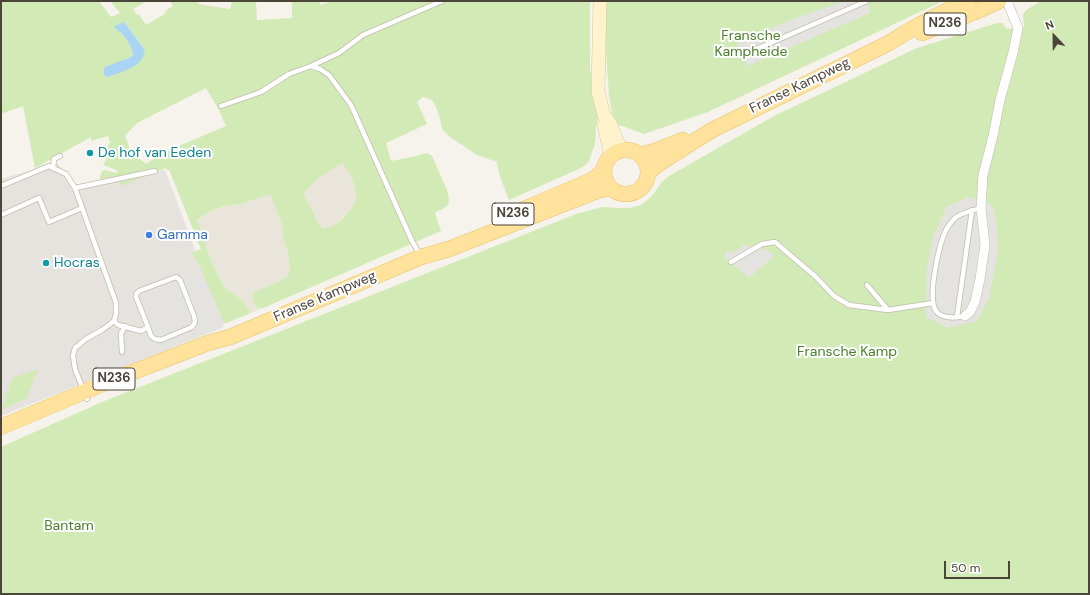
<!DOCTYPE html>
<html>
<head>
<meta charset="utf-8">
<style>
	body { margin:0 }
	#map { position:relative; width:1090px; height:595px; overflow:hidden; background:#f6f3ec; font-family:"DM Sans",sans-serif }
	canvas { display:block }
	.frame { position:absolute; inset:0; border:2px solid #4b4439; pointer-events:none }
	.north { position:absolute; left:1034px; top:16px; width:40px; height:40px; -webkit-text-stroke:3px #fff; paint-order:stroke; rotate:338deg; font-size:11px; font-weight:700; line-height:16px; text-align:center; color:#4b4439 }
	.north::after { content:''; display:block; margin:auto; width:14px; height:18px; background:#4b4439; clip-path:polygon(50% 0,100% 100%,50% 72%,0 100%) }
	.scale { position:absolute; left:944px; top:561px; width:66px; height:18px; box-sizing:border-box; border:2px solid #4b4439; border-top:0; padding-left:5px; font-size:12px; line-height:14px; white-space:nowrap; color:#4b4439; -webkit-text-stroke:3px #fff; paint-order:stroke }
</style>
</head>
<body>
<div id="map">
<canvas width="1090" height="595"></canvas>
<div class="frame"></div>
<div class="north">N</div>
<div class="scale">50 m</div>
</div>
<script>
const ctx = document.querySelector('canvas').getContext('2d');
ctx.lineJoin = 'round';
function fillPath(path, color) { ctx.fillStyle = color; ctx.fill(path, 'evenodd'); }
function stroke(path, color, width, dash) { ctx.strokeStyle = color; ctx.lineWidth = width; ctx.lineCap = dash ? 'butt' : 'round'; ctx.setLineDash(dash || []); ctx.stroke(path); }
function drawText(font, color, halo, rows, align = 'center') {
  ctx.font = font + ' "DM Sans",sans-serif'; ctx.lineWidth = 4; ctx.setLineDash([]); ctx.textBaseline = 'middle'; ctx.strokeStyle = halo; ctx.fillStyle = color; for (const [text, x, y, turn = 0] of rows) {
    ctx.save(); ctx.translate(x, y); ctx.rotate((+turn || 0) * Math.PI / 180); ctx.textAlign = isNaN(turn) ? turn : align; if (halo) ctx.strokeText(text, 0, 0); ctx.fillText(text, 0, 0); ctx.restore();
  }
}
const residential = new Path2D(`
	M341 164H343L347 167 357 194 356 200 347 213 335 224 328 229H324L319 225 313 212 303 193 320 177Z
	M267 195H271L282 225 283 239 288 253 290 271 287 277 282 280 256 292 253 294 256 307 263 308 251 313 244 302 235 295 225 288 213 265 197 220 211 211 224 206 242 204Z`);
const industrial = new Path2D(`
	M57 163 76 186 165 170 224 327 1 416V179Z`);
const green = new Path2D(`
	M1 1H99L111 17 120 13 110 1H147L133 9 137 15 139 14 146 25 166 13 165 11 173 6 170 1H198V4L230 9 232 1H279L256 2 257 20 292 18V1H319L321 5 331 1H590V69L598 117 596 127 595 145 592 152 589 161 583 167 509 200 499 174 497 162 477 155 450 137 442 129C440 118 438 109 432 100L423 97 417 102 427 124 386 143 391 161 412 157 427 153 432 156 447 190 449 200 448 205 443 209 437 211 435 213 441 231 263 308 256 307C254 302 250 297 255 292L282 280 287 277 290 271 288 253 283 239 282 225 271 196 267 195 242 204 224 206 211 211 197 220 213 265 225 288 235 295 244 302 251 313 224 324 199 265 192 253 201 249 169 170H167L166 168 121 186 120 181 128 175 100 179 101 173 104 170 117 173V170L103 165 107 158 116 156 107 148 110 142 108 136 91 141V137L35 168 23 106 1 114ZM124 22 145 50 136 65 109 77 105 76 123 60 131 57 133 55C132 44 124 35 116 30ZM206 88 219 110 226 126 160 154 146 164 131 152 125 136 137 123ZM341 164H343C348 169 358 191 356 198 354 209 335 228 324 229L319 225 313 212 303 193 320 177Z
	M605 1H943L708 112 644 134 619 125 615 122 612 113 609 95 604 20Z
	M1041 1H1089V594H1V447L102 402 576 214 603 207 617 208H629L641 205 651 197 662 182 669 176 774 116 917 48 997 23H1002L1007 29 1024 27 1023 15 1026 10Z
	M38 369 26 399 2 409 12 378Z`);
const parking = new Path2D(`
	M845 1H862L868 5 870 13 748 66 737 44 790 20Z
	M969 197 985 201 993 207 996 218 998 252 989 298 977 321 948 328 926 317 927 267 932 241 946 207Z
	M743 245 763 248 775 255 749 278 725 257 726 251 731 252 735 251 742 247Z
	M199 265 224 324 151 356 126 295Z
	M128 333 135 334 143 355 105 372 93 365 90 353 116 334Z`);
const water = new Path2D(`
	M124 22 145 50C144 53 143 57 141 60 136 68 118 73 109 77L105 76 103 72 105 67 131 57 133 55C132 47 127 39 121 33 118 31 116 30 114 26Z`);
const service = new Path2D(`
	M752 51 867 1
	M311 66 320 69 329 75 351 105 412 241 420 255
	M221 106 261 92 289 74 311 66 339 53 363 35 442 1
	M60 156 54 159 53 168 66 174 75 188 116 303V314L114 321 102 330 86 339 75 348 73 356 75 369 87 399
	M1 186 49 166 53 168
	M75 188 155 171
	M1 215 39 198 49 222 82 208
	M731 262 762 244 775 242 816 277 834 296 849 305 888 310
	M867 285 888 310 933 303
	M965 316C956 318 942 319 936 311 927 297 939 244 946 230 948 226 952 221 955 218 961 213 974 210 981 208
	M957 317 972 210
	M114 321 118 325 141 331 148 327 151 336 155 339 161 340 192 327 195 322 194 316 180 280 176 277 139 291 136 294V297L148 327
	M122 352 121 334 125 326`);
const minor = new Path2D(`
	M965 316 970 312 975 302 980 279 985 245 981 208 983 175 993 136 1000 100 1013 53 1018 28 1007 1`);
const secondary = new Path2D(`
	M600 1 598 92 604 115 611 125 616 139 622 150
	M604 125 611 156`);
const primary = new Path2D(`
	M922 33 982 9 999 1
	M604 172a22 22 0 1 1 44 0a22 22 0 1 1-44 0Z
	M640 155 655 151 683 140
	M648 172 660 163 712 130 889 43C914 27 940 13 968 1
	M510 215 592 180 598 176 604 169
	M1 427 112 380 208 343 230 337 421 257 449 249 597 191 611 188`);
const markers = [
	[90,153,4,"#0f9aa8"],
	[149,235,4,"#3f7fe0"],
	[46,263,4,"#0f9aa8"]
];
const shields = [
	[945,24,42],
	[513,214,42],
	[114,379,42]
];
const shieldNames = [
	["N236",945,24],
	["N236",513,214],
	["N236",114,379]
];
const parkNames = [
	["Fransche",751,36],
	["Kampheide",751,52],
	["Fransche Kamp",847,352],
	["Bantam",69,526]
];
const streetNames = [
	["Franse Kampweg",800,86,-26],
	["Franse Kampweg",325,297,-23]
];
const cultureNames = [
	["De hof van Eeden",98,153],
	["Hocras",54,263]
];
const shopNames = [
	["Gamma",157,235]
];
fillPath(residential, '#eae5da');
fillPath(industrial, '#e6e2dd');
fillPath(green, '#d2eab5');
fillPath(parking, '#e5e3e0');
fillPath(water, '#a9d4f2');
stroke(service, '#c2bbae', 6);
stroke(minor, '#c2bbae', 10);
stroke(secondary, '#d6c79b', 14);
stroke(primary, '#e6c16a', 16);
stroke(service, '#fff', 4.5);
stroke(minor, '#fff', 9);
stroke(secondary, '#fff3cd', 13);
stroke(primary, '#ffe39c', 15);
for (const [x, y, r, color] of markers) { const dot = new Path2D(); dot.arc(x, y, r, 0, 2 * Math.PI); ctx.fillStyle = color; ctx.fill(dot); stroke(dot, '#fff', 1.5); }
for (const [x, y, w] of shields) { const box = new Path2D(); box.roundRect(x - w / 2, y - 11, w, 22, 3); ctx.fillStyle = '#fff'; ctx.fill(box); stroke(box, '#4b4439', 1); }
drawText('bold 13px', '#4b4439', null, shieldNames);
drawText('14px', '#4a7f2a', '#fff', parkNames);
drawText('14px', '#4b4439', '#fff', streetNames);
drawText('14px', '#0d838f', '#fff', cultureNames, 'left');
drawText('14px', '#366cbe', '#fff', shopNames, 'left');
</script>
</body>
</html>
